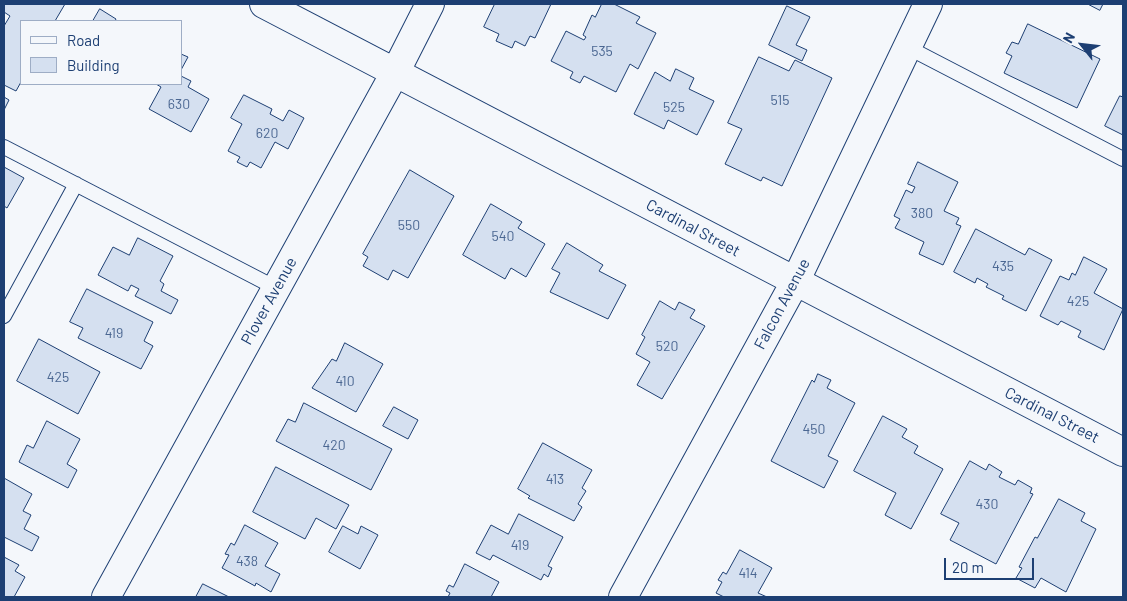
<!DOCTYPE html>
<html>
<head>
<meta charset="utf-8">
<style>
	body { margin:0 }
	#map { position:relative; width:1127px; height:601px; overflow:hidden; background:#f4f7fb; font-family:Barlow,sans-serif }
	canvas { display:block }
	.frame { position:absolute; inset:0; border:5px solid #1d3f73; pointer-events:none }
	.legend { position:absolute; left:20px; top:20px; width:162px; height:65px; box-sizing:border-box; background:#f4f7fb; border:1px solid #9eadc5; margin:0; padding:6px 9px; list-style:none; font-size:15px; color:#1d3f73 }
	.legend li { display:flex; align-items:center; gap:10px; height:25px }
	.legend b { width:25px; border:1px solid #9eadc5 }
	.north { position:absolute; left:1057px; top:20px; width:50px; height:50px; -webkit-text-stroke:4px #f4f7fb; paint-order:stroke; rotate:299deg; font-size:14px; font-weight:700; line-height:20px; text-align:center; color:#1d3f73 }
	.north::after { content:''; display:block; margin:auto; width:18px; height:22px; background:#1d3f73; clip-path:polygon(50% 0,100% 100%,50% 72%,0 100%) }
	.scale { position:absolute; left:944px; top:558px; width:90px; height:22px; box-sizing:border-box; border:2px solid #1d3f73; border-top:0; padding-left:6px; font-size:15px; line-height:18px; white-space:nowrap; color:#1d3f73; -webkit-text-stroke:4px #f4f7fb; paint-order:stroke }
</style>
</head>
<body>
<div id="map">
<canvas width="1127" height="601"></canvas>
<div class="frame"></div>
<ul class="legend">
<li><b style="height:6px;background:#f4f7fb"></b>Road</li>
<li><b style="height:14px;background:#d5e0f0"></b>Building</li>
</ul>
<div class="north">N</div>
<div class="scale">20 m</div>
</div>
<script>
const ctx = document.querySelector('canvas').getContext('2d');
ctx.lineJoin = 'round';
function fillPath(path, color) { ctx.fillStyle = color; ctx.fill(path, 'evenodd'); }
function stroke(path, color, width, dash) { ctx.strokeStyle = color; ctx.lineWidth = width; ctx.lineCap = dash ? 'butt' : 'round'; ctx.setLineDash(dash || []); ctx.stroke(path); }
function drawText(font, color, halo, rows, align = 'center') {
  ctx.font = font + ' Barlow,sans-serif'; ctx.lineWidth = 4; ctx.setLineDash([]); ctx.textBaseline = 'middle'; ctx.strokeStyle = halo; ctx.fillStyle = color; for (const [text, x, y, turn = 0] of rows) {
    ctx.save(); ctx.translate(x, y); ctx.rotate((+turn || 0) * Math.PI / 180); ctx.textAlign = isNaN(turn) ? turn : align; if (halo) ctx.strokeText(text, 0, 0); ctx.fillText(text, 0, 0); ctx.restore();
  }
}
const building = new Path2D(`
	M4 4H65L55 21H21V82L16 91 4 85V26L10 16 4 12Z
	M495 4H551L535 38 530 36 525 46 515 41 512 48 496 41 499 34 484 27Z
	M602 4H614L640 17 636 23 656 33 638 69 630 64 616 92 584 76 580 83 570 78 573 72 551 61 566 31 584 40 586 37 583 35 592 15 595 17Z
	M1088 4H1103L1100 10Z
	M787 6 810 17 796 45 807 50 802 61 769 45Z
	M100 9 116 19 115 21H93Z
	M1028 24 1100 59 1077 108 1004 73 1012 56 1006 53 1012 42 1018 44Z
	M181 54 188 57 181 70Z
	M759 57 789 71 795 60 832 78 782 186 763 177 761 181 725 164 742 129 728 123Z
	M676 69 694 78 689 89 714 101 697 135 668 120 664 129 634 114 655 72 670 81Z
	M181 76 191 81 188 87 209 99 191 132 149 109 161 87 156 84H181Z
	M244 95 272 109 270 114 283 121 289 110 304 118 288 149 275 142 261 168 250 162 247 167 237 162 240 157 228 151 242 124 231 118Z
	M1120 96 1123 97V135L1105 126Z
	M4 97 9 100 4 110Z
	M918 162 958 182 944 211 959 218 956 224 961 226 943 265 919 254 924 242 895 228 900 219 894 216 906 190 912 193 915 187 908 184Z
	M4 167 24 178 7 208 4 206Z
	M410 170 454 196 408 278 393 270 388 280 363 266 368 257 363 254Z
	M491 204 522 222 518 228 545 244 526 277 511 268 505 279 463 255Z
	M976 229 1025 255 1029 248 1052 260 1026 311 1002 299 1004 296 986 287 988 284 977 278 975 283 954 272Z
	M138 238 173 256 160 281 164 284 161 291 178 300 171 314 135 296 139 289 131 285 128 291 98 275 113 247 129 255Z
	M567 243 603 265 599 271 626 285 608 319 550 292 560 273 552 269Z
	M1084 257 1107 269 1094 293 1123 309 1104 350 1078 337 1081 331 1061 321 1058 325 1040 316 1060 276 1069 280 1072 273 1075 275Z
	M87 289 153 322 144 341 153 346 141 369 78 338 83 328 70 322Z
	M660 301 675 310 679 302 695 310 690 318 705 326 662 399 637 385 650 362 636 354 645 337 642 335Z
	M39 339 100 372 78 414 17 381Z
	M345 343 383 364 356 412 312 388 332 359 336 361Z
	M818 374 831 380 827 388 855 403 828 456 838 461 824 488 771 461 812 380 814 382Z
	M304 403 392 449 371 490 276 441 288 419 295 422Z
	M394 407 418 420 408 439 383 426Z
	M883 416 907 429 902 437 918 446 914 453 943 469 911 529 885 515 896 493 854 471Z
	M47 421 80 439 67 464 77 470 68 488 19 462 27 445 33 448Z
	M543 443 592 470 582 488 586 491 578 504 582 507 574 521 528 498 530 496 518 489Z
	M970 461 986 470 989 464 1002 472 999 477 1015 485 1018 480 1032 488 1030 493 1033 494 996 564 950 540 959 523 941 514Z
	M276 467 349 505 336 529 316 518 305 539 253 512Z
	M4 478 32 494 23 511 31 515 24 529 39 537 32 551 4 537Z
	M1059 499 1085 513 1081 521 1096 529 1066 592 1041 578 1035 588 1016 578 1022 568 1019 567 1035 537 1037 538Z
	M519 514 563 537 548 566 552 568 548 577 544 574 541 580 493 555 490 560 476 553 491 525 508 534Z
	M245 525 278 543 265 566 280 574 271 592 256 583 255 586 222 568 229 555 225 554 231 543 234 545Z
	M343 526 358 534 361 526 378 535 360 569 329 552Z
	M740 550 772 568 758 593 767 597H724L716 593 722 582 718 580 723 572 726 574Z
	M4 557 19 565 15 571 25 577 14 597H4Z
	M465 564 499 582 491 597H448L450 593 446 591 449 585 453 587Z
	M203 584 229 597H196Z`);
const lane = new Path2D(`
	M907 47 1123 159
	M4 147 276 288
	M4 316 76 184`);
const street = new Path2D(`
	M264 4 1123 452
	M106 597 396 71 430 4
	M623 597 795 282 928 4`);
const numberNames = [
	["535",602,51],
	["515",780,100],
	["630",179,104],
	["525",674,107],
	["620",267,133],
	["380",922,213],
	["550",409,225],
	["540",503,236],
	["435",1003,266],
	["425",1078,301],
	["419",114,333],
	["520",667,346],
	["425",58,377],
	["410",345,381],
	["450",814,429],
	["420",334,445],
	["413",555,479],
	["430",987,504],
	["419",520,545],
	["438",247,561],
	["414",748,573]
];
const streetNames = [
	["Cardinal Street",693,228,28],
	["Plover Avenue",269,301,-61],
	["Falcon Avenue",782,304,-62],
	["Cardinal Street",1052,415,27]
];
fillPath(building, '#d5e0f0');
stroke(building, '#1d3f73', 1);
stroke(lane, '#1d3f73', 16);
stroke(street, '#1d3f73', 30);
stroke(lane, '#f4f7fb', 14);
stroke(street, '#f4f7fb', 28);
drawText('14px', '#4b6792', null, numberNames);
drawText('16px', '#1d3f73', '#f4f7fb', streetNames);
</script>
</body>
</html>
